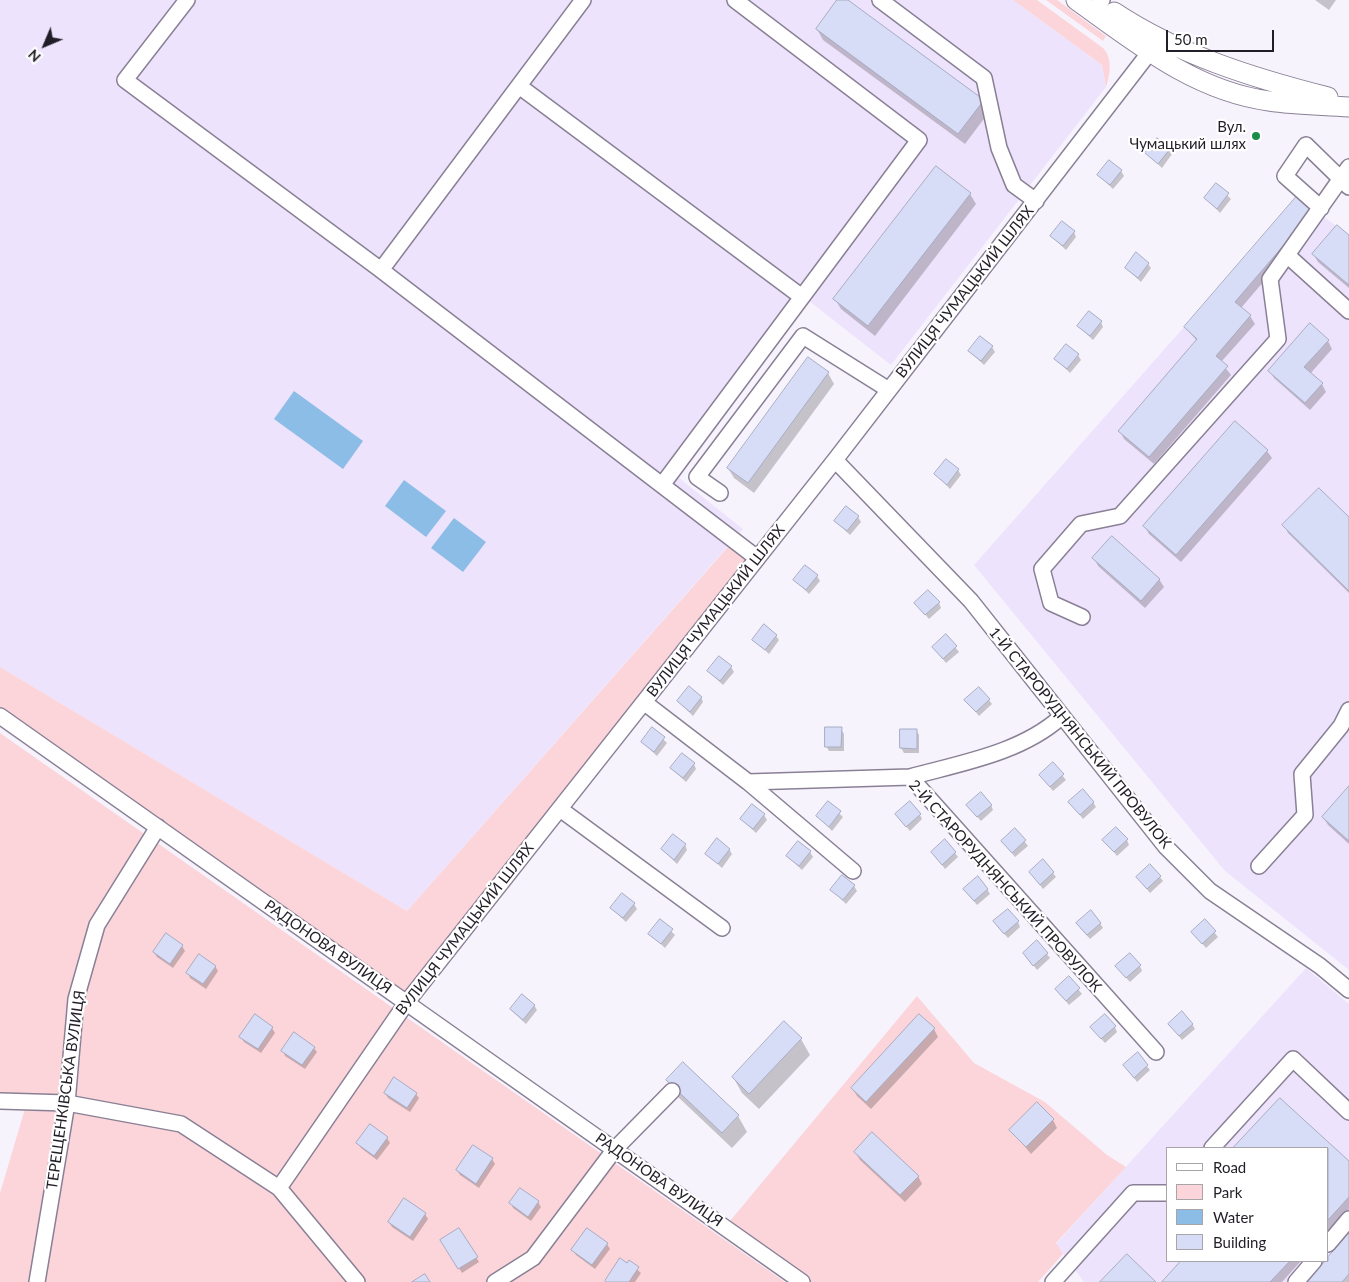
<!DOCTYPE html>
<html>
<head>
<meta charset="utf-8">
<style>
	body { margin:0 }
	#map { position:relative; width:1349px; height:1282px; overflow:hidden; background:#f7f3fd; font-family:Lato,sans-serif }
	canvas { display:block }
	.legend { position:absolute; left:1166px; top:1147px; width:162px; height:115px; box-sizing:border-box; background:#fff; border:1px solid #a7a5a9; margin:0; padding:6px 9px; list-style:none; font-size:15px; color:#221e27 }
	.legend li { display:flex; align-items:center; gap:10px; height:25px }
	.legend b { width:25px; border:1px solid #a7a5a9 }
	.north { position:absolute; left:20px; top:20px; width:50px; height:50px; -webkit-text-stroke:4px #fff; paint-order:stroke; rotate:225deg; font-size:14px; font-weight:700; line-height:20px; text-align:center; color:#221e27 }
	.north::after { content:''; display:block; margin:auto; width:18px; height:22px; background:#221e27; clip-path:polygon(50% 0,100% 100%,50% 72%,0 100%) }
	.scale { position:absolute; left:1166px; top:30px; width:108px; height:22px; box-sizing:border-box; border:2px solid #221e27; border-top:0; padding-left:6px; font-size:15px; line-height:18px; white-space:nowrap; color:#221e27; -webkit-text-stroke:4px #fff; paint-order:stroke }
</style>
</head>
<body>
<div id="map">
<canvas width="1349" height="1282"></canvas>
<ul class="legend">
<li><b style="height:6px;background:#fff"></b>Road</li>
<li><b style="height:14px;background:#fbd5da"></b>Park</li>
<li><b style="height:14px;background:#8cbde6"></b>Water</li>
<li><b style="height:14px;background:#d7ddf6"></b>Building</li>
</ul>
<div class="north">N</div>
<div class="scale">50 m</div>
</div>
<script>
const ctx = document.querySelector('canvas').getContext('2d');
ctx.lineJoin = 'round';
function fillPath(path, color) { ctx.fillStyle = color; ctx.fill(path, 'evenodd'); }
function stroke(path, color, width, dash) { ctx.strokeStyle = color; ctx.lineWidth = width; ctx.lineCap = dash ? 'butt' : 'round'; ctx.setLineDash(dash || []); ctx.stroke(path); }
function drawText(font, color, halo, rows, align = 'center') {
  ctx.font = font + ' Lato,sans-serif'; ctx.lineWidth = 4.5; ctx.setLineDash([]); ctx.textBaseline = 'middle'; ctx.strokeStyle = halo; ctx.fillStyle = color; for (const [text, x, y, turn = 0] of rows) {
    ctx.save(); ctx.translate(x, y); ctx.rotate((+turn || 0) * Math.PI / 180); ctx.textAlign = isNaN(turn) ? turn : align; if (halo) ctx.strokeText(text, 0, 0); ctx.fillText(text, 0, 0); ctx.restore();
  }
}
const built = new Path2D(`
	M0 0H1013L1102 65 1106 87 891 365 809 301 679 478 743 529 407 911 0 667Z
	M1318 213 1349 235V970L1225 871 974 565 1184 327Z
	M1306 968 1349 1004V1274L1342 1282H1084L1056 1244ZM1168 1148H1328V1261H1168Z`);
const green = new Path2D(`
	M1013 0H1037L1103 48C1113 58 1110 75 1106 87L1102 65Z
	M1046 0H1057L1106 36 1103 41Z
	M734 540 757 558 407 1002 0 716V667L407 911Z
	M0 733 785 1282H0V1193L27 1102 0 1101Z
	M917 996 974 1063 1045 1102 1107 1155 1126 1167 1056 1243 1063 1254 1038 1282H801L725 1227Z`);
const water = new Path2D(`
	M294 391 363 441 343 469 274 419Z
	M404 480 446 511 426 537 385 506Z
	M454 518 486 542 463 572 431 548Z`);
const shadow = new Path2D(`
	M839 0H846L983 101 989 112 965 144 823 40 817 29Z
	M1315 0H1336L1329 10Z
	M1169 149 1172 154 1162 168 1147 154Z
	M1121 171 1124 176 1113 189 1098 175Z
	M1216 185 1231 199 1220 213 1206 198Z
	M970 194 976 204 875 336 841 309 835 299Z
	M1298 198 1317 219 1241 308 1250 316 1255 324 1221 362 1231 375 1154 464 1124 439 1120 431 1197 341 1186 328Z
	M1074 232 1076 237 1066 250 1051 236Z
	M1349 237V288L1318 262 1314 255Z
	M1148 264 1151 268 1141 282 1126 268Z
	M1101 322 1103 327 1093 340 1078 326Z
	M1328 341 1332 349 1310 374 1322 384 1326 392 1310 410 1274 378 1270 371Z
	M992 347 995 352 984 365 969 351Z
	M1078 355 1081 360 1070 373 1056 359Z
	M828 373 834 384 754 493 734 478 728 468Z
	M1267 451 1272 458 1181 562 1149 534 1145 527Z
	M958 470 961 475 950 489 936 474Z
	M858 517 861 522 850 535 835 521Z
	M1349 519V593L1288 533 1284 525Z
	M1094 558 1159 579 1164 587 1145 608 1098 566Z
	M817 576 820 581 809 594 795 580Z
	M916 603H939L941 608 929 619Z
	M776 636 779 640 769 654 754 640Z
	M946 636 959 652 946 663 933 647Z
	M731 667 734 672 723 685 708 671Z
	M701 697 703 702 693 716 678 701Z
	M966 700H989L992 704 979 716Z
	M653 729 667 743 657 756 642 742Z
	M841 729 844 734V751H829L826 746Z
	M916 730 919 735V753H904L901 748Z
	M694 764 696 769 686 782 671 768Z
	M1053 764 1066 780 1053 791 1040 775Z
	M1349 788V844L1328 825 1323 817Z
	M1093 802 1096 807 1083 819 1070 803Z
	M828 803 843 817 832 831 818 816Z
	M991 805 993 810 981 821 971 810Z
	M764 815 767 820 756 833 741 819Z
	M920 815 922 819 910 831 900 819Z
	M1015 829 1028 846 1015 857 1002 841Z
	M1104 840H1127L1129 845 1117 856Z
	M685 845 687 850 677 864 662 849Z
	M729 849 732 854 722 868 707 854Z
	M810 852 813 857 802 870 787 856Z
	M932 852 955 853 958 857 945 869Z
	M1030 872 1053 873 1056 877 1043 889Z
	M1137 877H1160L1163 881 1150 893Z
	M854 886 857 891 846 904 832 890Z
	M964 889H987L990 894 977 905Z
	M634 904 637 909 626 922 611 908Z
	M661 921 675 935 665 948 650 934Z
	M1205 921 1218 937 1206 948 1192 932Z
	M1018 922 1020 927 1008 938 998 927Z
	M1100 923 1103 928 1090 939 1080 928Z
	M182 946 185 951 173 968 157 957 154 952Z
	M1024 953 1047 954 1050 958 1037 970Z
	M215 966 218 971 206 989 190 978 188 973Z
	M1140 966 1142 971 1130 982 1120 971Z
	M1069 978 1082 994 1069 1005 1056 989Z
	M534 1005 537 1010 526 1024 511 1010Z
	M1169 1024H1192L1195 1029 1182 1040Z
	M1115 1027 1117 1032 1105 1043 1095 1032Z
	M272 1028 275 1033 261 1053 244 1042 241 1037Z
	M934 1029 938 1037 871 1109 857 1096 852 1088Z
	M801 1039 810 1055 759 1109 742 1093 733 1077Z
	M314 1048 317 1052 305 1069 285 1056 283 1051Z
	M1137 1054 1150 1070 1137 1082 1124 1065Z
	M668 1080 738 1116 747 1132 732 1148 677 1096Z
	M385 1093 416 1094 419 1098 410 1112 388 1098Z
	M1280 1099 1349 1163V1209L1328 1232V1148H1235Z
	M1053 1120 1057 1128 1031 1154 1011 1130Z
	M387 1138 390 1143 377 1160 361 1148 358 1143Z
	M473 1147 492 1159 495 1164 479 1188 460 1175 457 1170Z
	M855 1152 918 1176 922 1184 905 1202 860 1160Z
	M538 1202 541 1207 531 1221 513 1208 511 1203Z
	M425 1214 428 1219 413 1241 392 1227 389 1222Z
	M459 1229 479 1262 462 1273 442 1240Z
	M1349 1235V1282H1307L1328 1261Z
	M607 1244 610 1249 595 1269 576 1255 573 1250Z
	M1183 1261H1301L1282 1282H1163Z
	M629 1262 641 1273 635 1282H607Z`);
const building = new Path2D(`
	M837 0H848L984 100 958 134 816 29Z
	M1157 138 1170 149 1158 164 1145 153Z
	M1109 160 1122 170 1110 185 1097 175Z
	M936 166 971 193 868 326 833 299Z
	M1216 183 1229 193 1217 209 1204 198Z
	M1297 196 1314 210 1235 302 1251 315 1216 356 1228 366 1149 457 1118 431 1197 339 1184 327Z
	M1062 221 1075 231 1063 246 1050 236Z
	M1337 225 1349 235V285L1312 254Z
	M1136 252 1149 263 1138 278 1125 268Z
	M1089 311 1102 321 1090 336 1077 326Z
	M1310 323 1329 340 1304 367 1323 383 1305 403 1268 371Z
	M980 336 993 346 981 361 968 351Z
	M1066 344 1079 354 1067 369 1054 359Z
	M808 357 829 372 748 483 727 468Z
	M1235 421 1268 450 1176 555 1143 526Z
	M946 459 959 469 947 485 934 474Z
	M1319 488 1349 517V591L1282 525Z
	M846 506 859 516 847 531 834 521Z
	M1112 536 1160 579 1141 601 1092 558Z
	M805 565 818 575 806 590 793 580Z
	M928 590 940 602 925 615 914 603Z
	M764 624 777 635 765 650 752 640Z
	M946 634 957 646 943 659 932 647Z
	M719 656 732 666 720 681 707 671Z
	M689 686 702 697 690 712 677 701Z
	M979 687 990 699 976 712 964 700Z
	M652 727 665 737 654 752 641 742Z
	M825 727H842L841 747H825Z
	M900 729H917V749L900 748Z
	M682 753 695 763 683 778 670 768Z
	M1053 762 1064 774 1050 787 1039 775Z
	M1349 786V841L1322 817Z
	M1083 789 1094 802 1080 815 1068 802Z
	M981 792 992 805 977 817 966 805Z
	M828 801 841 811 829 827 816 816Z
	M910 801 921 814 906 827 895 814Z
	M752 804 765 814 753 829 740 819Z
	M1116 827 1128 839 1114 852 1102 840Z
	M1015 828 1026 840 1012 853 1001 841Z
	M673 834 686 844 674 860 661 849Z
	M717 838 730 849 718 864 705 854Z
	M945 839 956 852 942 865 931 852Z
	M798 841 811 851 799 866 786 856Z
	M1043 859 1054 872 1040 885 1029 872Z
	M1150 864 1161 876 1147 889 1136 877Z
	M842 875 855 885 843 900 830 890Z
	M978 876 988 889 974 901 963 889Z
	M622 893 635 903 623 918 610 908Z
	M1008 909 1019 921 1004 934 993 921Z
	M1091 910 1101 923 1087 935 1076 923Z
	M660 919 673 929 661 944 648 934Z
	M1205 919 1216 931 1202 944 1191 932Z
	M166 933 183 945 170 964 153 952Z
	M1037 940 1048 953 1033 966 1023 953Z
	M1130 953 1141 965 1126 978 1115 966Z
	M199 954 216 966 203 984 186 973Z
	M1069 976 1080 988 1066 1001 1055 989Z
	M522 994 535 1005 523 1020 510 1009Z
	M1182 1011 1193 1024 1179 1036 1168 1024Z
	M255 1014 273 1027 258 1049 239 1037Z
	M919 1014 935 1028 866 1102 851 1088Z
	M1105 1014 1116 1026 1101 1039 1090 1027Z
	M784 1021 802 1038 749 1094 732 1077Z
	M294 1032 315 1047 302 1065 281 1051Z
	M1138 1052 1148 1065 1134 1078 1123 1065Z
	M683 1062 739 1115 722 1133 666 1080Z
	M394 1077 417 1093 407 1108 384 1093Z
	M1280 1098 1349 1161V1197L1328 1220V1148H1233Z
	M1037 1102 1054 1119 1026 1147 1009 1130Z
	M370 1124 388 1137 374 1156 356 1143Z
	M872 1132 919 1176 900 1195 854 1152Z
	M473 1145 493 1158 476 1184 456 1170Z
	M520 1188 539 1201 528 1217 509 1203Z
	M404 1198 426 1213 410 1237 388 1222Z
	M459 1228 478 1257 458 1269 440 1240Z
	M587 1228 608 1243 592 1265 571 1250Z
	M1349 1233V1274L1342 1282H1306L1325 1261H1328V1257Z
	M1127 1254 1156 1282H1100Z
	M620 1258 627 1263 629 1260 639 1267 629 1282H606L605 1281Z
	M1181 1261H1290L1270 1282H1162Z
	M425 1274 430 1282H412Z`);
const minor = new Path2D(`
	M187 0 125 80 381 270
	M583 0 381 270 757 558
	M880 0 984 78 999 148 1014 185 1036 201
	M1094 13 1102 0
	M519 86 802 297
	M1321 208 1285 176 1306 145 1349 187
	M1287 255 1349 311
	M835 460 971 601 1166 847 1210 891 1320 966 1349 990
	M662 485 919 140 735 0
	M720 493 697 477 803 336 889 390
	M1082 617 1051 603 1042 569 1081 524 1120 516 1278 339 1270 279 1349 167
	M645 703 748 782 910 777 1156 1052
	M0 716 802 1282
	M910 777C961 763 1021 753 1061 717
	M748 782 853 871
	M560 809 722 928
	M1259 866 1305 815 1302 774 1341 726 1349 710
	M0 1101 67 1103 181 1124 279 1188 357 1282
	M1212 1148 1293 1059 1349 1112
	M279 1188 407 1002 835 460 1156 44
	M1328 1244 1349 1219
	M37 1282 67 1103 76 999 97 925 158 827
	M495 1282 533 1258 615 1149 672 1091
	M1053 1282 1133 1193H1168
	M1296 1282 1314 1261`);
const major = new Path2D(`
	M1076 0C1135 42 1194 91 1269 101 1296 105 1322 105 1349 107
	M1114 12C1179 55 1253 78 1328 97`);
const markers = [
	[1256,136,5,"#1a8e48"]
];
const poiNames = [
	["Вул.",1246,127],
	["Чумацький шлях",1246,144]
];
const streetNames = [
	["ВУЛИЦЯ ЧУМАЦЬКИЙ ШЛЯХ",965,292,-52],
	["ВУЛИЦЯ ЧУМАЦЬКИЙ ШЛЯХ",716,611,-52],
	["1-Й СТАРОРУДНЯНСЬКИЙ ПРОВУЛОК",1080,738,51],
	["2-Й СТАРОРУДНЯНСЬКИЙ ПРОВУЛОК",1005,886,48],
	["ВУЛИЦЯ ЧУМАЦЬКИЙ ШЛЯХ",465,929,-52],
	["РАДОНОВА ВУЛИЦЯ",328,947,35],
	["ТЕРЕЩЕНКІВСЬКА ВУЛИЦЯ",66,1090,-82],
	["РАДОНОВА ВУЛИЦЯ",659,1180,35]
];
fillPath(built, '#eee3fc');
fillPath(green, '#fbd5da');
fillPath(water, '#8cbde6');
fillPath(shadow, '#0003');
fillPath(building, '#d7ddf6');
stroke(building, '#a7acc4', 1);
stroke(minor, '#8a8096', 18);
stroke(major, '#8a8096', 21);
stroke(minor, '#fff', 15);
stroke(major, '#fff', 19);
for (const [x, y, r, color] of markers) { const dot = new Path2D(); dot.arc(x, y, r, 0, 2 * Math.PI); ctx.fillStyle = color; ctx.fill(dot); stroke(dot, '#fff', 2); }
drawText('15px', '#221e27', '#fff', poiNames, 'right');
drawText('15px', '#221e27', '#fff', streetNames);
</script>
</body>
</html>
